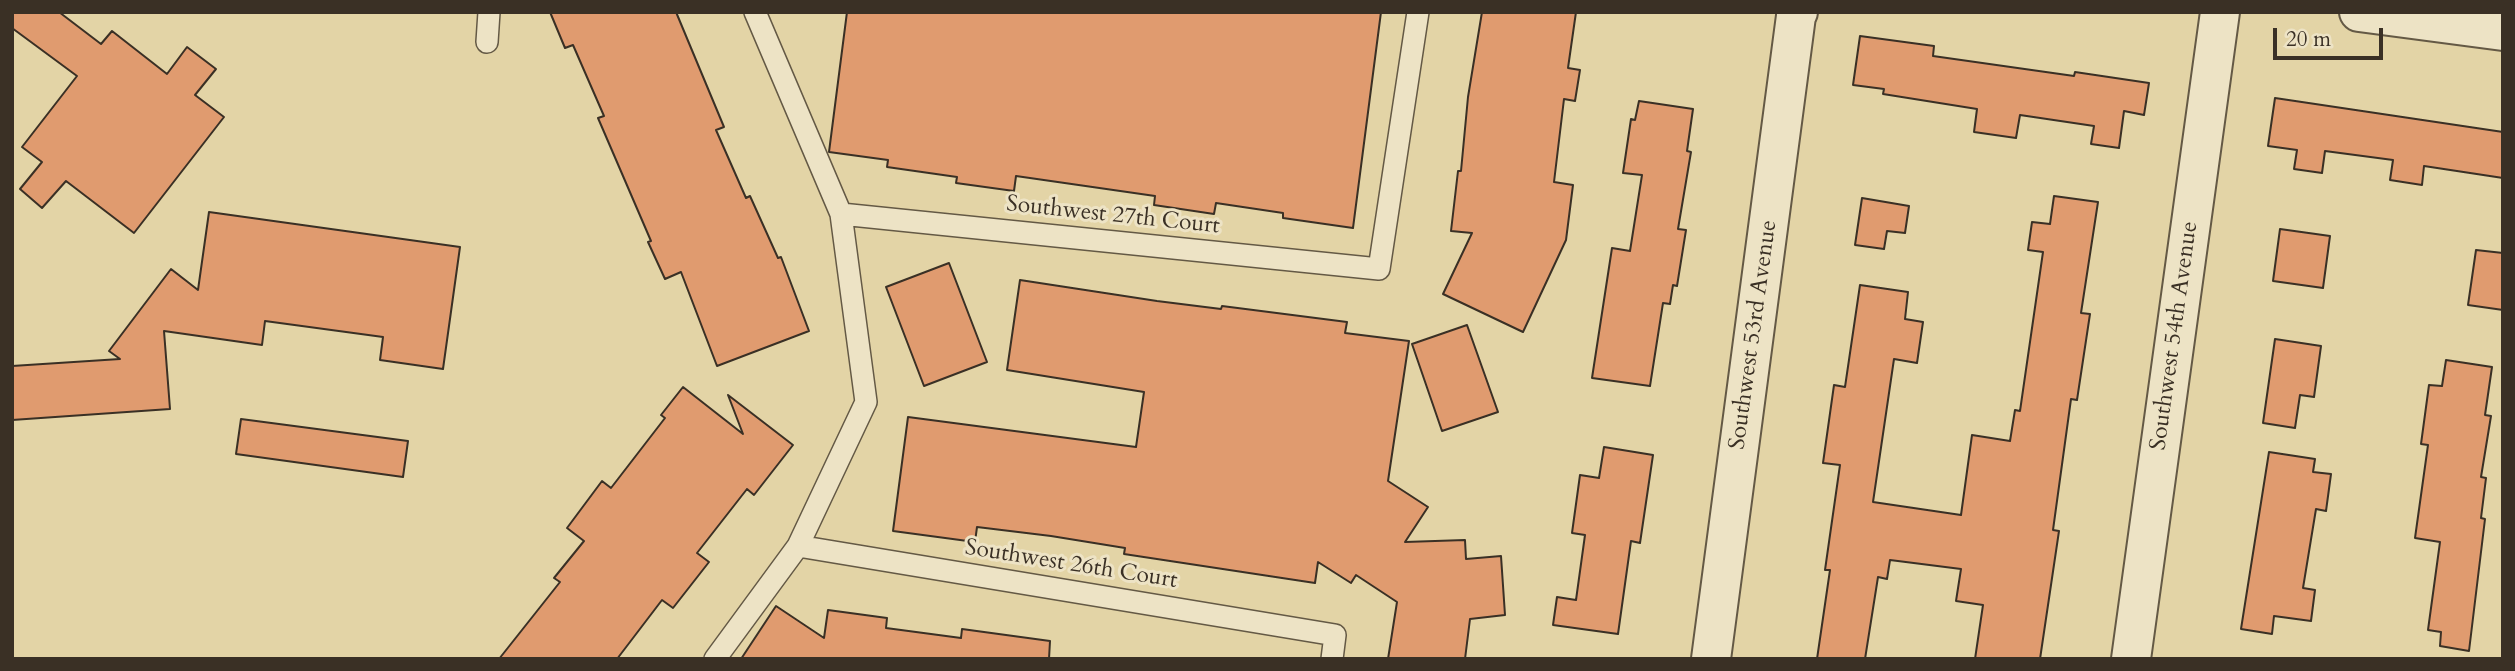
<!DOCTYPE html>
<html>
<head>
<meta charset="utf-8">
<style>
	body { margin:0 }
	#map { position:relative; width:2515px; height:671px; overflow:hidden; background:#e3d4a6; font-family:Cardo,serif }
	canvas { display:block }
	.frame { position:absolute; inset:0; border:14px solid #3a3025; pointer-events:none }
	.scale { position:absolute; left:2273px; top:28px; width:110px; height:32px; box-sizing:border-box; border:4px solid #3a3025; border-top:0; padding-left:9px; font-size:21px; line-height:24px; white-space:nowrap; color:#3a3025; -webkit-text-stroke:5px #ede3c5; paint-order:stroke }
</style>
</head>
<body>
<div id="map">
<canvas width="2515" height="671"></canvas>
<div class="frame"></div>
<div class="scale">20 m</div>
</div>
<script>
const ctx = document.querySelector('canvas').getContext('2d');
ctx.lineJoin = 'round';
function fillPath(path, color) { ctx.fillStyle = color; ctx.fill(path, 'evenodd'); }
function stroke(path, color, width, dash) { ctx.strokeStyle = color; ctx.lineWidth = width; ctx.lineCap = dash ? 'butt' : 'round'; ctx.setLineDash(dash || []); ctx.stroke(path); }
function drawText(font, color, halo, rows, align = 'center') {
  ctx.font = font + ' Cardo,serif'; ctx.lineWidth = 6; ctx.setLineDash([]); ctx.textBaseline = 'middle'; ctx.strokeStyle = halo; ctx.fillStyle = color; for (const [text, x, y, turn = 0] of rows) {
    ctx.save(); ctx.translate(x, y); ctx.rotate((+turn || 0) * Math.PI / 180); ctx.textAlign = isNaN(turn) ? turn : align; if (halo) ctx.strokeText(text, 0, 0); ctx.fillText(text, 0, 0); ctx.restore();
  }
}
const building = new Path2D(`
	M12 12H59L101 44 112 31 167 74 187 47 216 69 195 95 224 117 134 233 66 181 42 208 20 189 42 162 22 147 77 76 12 28Z
	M550 12H676L724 127 716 130 746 198 750 196 778 258 781 257 809 331 717 366 681 272 665 279 648 242 651 241 598 118 604 116 573 45 565 48Z
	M847 12H1381L1353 228 1283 218V213L1216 203 1214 214 1154 205 1155 196 1016 176 1014 191 956 183 957 177 887 167 888 160 829 152Z
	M1482 12H1576L1568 68 1580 70 1575 101 1564 99 1554 182 1573 185 1566 240 1523 332 1443 294 1472 233 1451 231 1458 171H1461L1468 97Z
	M1860 36 1934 46 1933 56 2074 76 2075 72 2149 83 2144 115 2124 111 2119 148 2091 144 2094 126 2020 115 2016 138 1974 132 1977 109 1883 94 1884 89 1853 85Z
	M2275 98 2503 132V178L2424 166 2422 185 2390 180 2393 160 2325 151 2322 173 2294 169 2297 150 2268 146Z
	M1639 101 1693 109 1687 151 1691 152 1678 229 1686 230 1677 286 1673 285 1670 304 1663 303 1650 386 1592 378 1612 248 1630 251 1642 175 1623 173 1631 119 1635 120Z
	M2054 196 2098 202 2081 313 2090 314 2077 400 2071 399 2053 530 2059 531 2040 659H1975L1983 605 1956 601 1961 569 1890 560 1887 579 1878 577 1865 659H1817L1830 570H1825L1840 465 1823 463 1834 385 1845 387 1860 285 1908 292 1905 319 1923 322 1917 363 1894 359 1873 502 1961 515 1972 435 2010 441 2015 410 2020 411 2043 252 2028 250 2032 222 2050 224Z
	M1862 198 1909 206 1905 233 1887 231 1884 249 1855 245Z
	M209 212 460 247 443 369 380 360 383 337 265 321 262 345 164 331 170 409 12 420V366L120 359 109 351 171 269 198 290Z
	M2280 229 2330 236 2323 288 2273 281Z
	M2476 250 2503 253V310L2468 305Z
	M949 263 987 362 924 386 886 287Z
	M1020 280 1157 301 1221 309 1222 306 1347 322 1345 333 1409 341 1388 481 1428 507 1405 542 1465 540 1466 559 1501 556 1505 615 1470 619 1465 659H1388L1397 602 1356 575 1351 583 1318 562 1315 583 1124 554 1125 548 1051 536 977 527 975 542 893 531 908 417 1136 447 1144 392 1007 370Z
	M1467 325 1498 412 1442 431 1412 344Z
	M2275 339 2321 346 2314 397 2300 395 2295 428 2263 423Z
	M2446 360 2492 367 2485 415 2491 416 2481 477 2486 478 2481 518 2485 519 2469 651 2440 646 2441 632 2428 630 2440 542 2415 538 2428 445 2421 444 2429 385 2442 386Z
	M683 387 743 434 728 395 793 445 754 495 747 489 697 553 709 562 673 608 662 600 617 659H499L560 582 554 578 584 541 567 528 602 481 611 488 665 418 661 415Z
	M241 419 408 441 403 477 236 454Z
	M1604 447 1653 455 1640 543 1631 541 1618 634 1553 625 1557 597 1576 600 1585 535 1572 533 1580 475 1599 478Z
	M2269 452 2315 459 2313 472 2331 474 2326 511 2316 509 2303 588 2315 590 2311 621 2274 616 2272 634 2241 629Z
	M776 606 824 638 828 610 887 618 886 628 961 638 962 629 1050 641 1049 659H741Z`);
const service = new Path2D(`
	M487 42 489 12
	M841 214 1379 269 1418 12
	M798 546 1335 635 1332 659
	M715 659 798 546 866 402 841 214 755 12`);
const minor = new Path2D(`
	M2359 12 2503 31
	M1711 659 1796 16 1798 12
	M2131 659 2220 12`);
const streetNames = [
	["Southwest 27th Court",1113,216,6],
	["Southwest 53rd Avenue",1754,335,-82],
	["Southwest 54th Avenue",2175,336,-82],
	["Southwest 26th Court",1071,565,9]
];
fillPath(building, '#e09b6f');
stroke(building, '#3a3025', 2);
stroke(service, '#645945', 24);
stroke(minor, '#645945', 42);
stroke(service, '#ede3c5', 21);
stroke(minor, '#ede3c5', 38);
drawText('23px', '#3a3025', '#ede3c5', streetNames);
</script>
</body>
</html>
